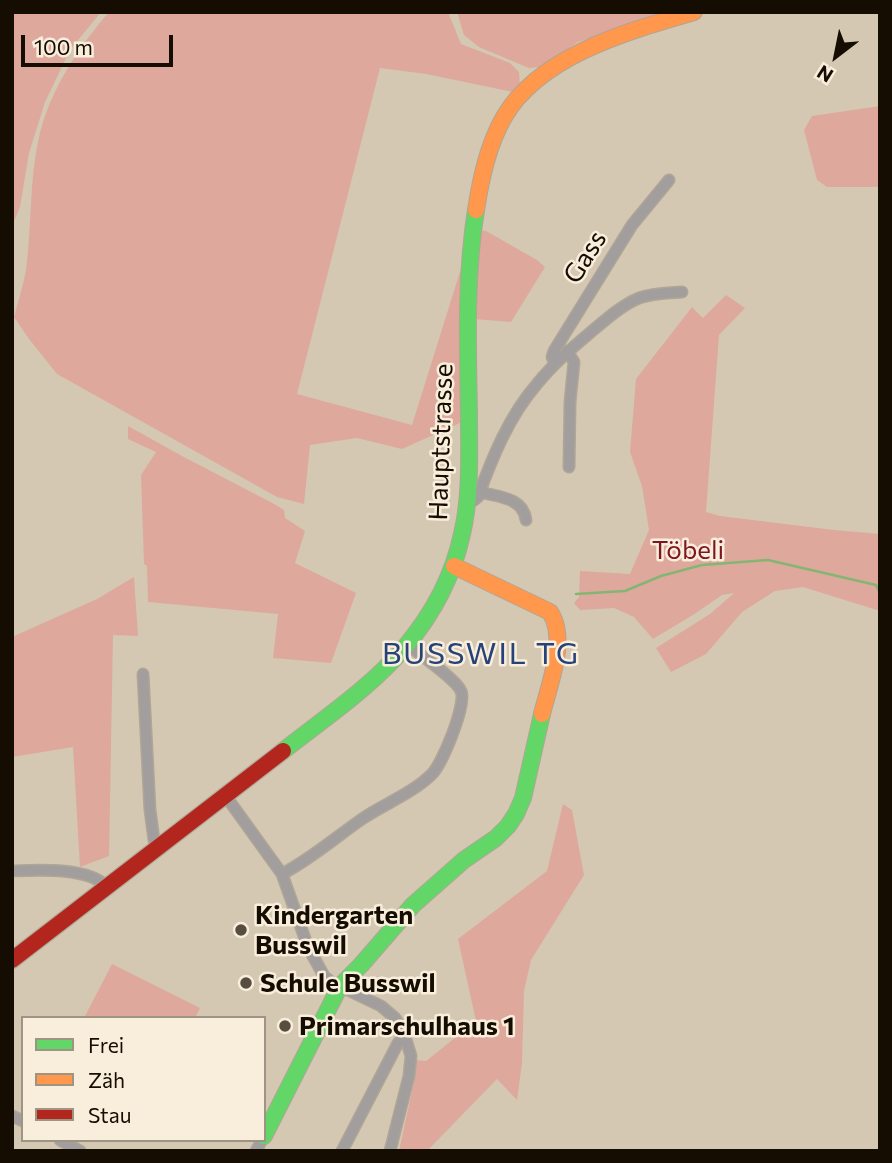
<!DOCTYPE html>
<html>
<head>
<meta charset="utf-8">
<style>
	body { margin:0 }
	#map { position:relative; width:892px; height:1163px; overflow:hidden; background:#d4c8b3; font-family:Commissioner,sans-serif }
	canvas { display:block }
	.frame { position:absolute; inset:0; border:14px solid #150d02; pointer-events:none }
	.legend { position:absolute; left:21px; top:1016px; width:245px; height:126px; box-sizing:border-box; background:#f9eedb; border:2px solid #9e9484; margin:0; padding:9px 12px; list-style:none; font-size:21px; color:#150d02 }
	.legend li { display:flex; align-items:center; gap:14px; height:35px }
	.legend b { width:35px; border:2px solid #9e9484 }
	.north { position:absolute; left:801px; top:21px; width:70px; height:70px; -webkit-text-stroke:5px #f9eedb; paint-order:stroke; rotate:212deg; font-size:19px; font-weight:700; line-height:28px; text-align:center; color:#150d02 }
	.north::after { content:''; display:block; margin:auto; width:24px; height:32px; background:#150d02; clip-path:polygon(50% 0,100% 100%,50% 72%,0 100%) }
	.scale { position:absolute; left:21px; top:35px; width:152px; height:32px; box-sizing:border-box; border:4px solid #150d02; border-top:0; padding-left:9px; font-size:21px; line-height:24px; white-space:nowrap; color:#150d02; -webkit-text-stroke:5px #f9eedb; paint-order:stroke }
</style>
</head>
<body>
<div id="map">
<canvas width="892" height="1163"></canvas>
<div class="frame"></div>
<ul class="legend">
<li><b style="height:9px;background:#63d668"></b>Frei</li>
<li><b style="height:9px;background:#ff974d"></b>Zäh</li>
<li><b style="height:9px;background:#b3261e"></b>Stau</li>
</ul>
<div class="north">N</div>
<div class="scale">100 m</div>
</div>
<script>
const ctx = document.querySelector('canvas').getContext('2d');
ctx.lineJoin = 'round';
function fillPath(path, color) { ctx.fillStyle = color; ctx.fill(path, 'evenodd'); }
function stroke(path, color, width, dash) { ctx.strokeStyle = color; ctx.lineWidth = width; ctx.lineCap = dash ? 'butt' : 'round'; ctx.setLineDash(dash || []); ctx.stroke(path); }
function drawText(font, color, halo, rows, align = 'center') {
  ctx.font = font + ' Commissioner,sans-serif'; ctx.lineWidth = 5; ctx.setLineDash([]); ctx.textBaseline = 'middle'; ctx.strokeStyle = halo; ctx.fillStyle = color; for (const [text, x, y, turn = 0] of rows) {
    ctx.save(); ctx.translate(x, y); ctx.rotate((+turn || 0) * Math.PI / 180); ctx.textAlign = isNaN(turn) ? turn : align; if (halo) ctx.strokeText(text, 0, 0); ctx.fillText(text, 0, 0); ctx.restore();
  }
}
const green = new Path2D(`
	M12 12H101L70 50 45 102 29 153 20 207 12 226Z
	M109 12H448L461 44 510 63 519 72 520 86 513 92 426 74 380 68 297 394 412 425 464 259 462 422 402 449 357 438 310 445 304 504 277 497 57 374 29 339 14 317C18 302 23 286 26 270 32 226 29 181 39 137 50 90 78 48 109 12Z
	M457 12H668L578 42 540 67 529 68 479 47 464 35Z
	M880 106V187H827L817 180 804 130 812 116Z
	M478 230 486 231 537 260 545 267 511 322 474 319Z
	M726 295 745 308 719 335 706 512 720 516 834 530 880 534V611L803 587 775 591 742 612 706 654 671 672 656 648 710 614 734 593 722 595 696 613 653 639 634 617 614 608 580 610 574 603 579 597 580 571 630 574 649 530 642 486 630 452 636 379 692 307 703 318Z
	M128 426 182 456 276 505 284 510 285 518 305 531 295 563 356 593 331 663 273 658 278 614 148 602 147 566 144 564 141 475 156 452 128 439Z
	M134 577 138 636 113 635 109 856 80 867 73 747 12 757V637L97 599Z
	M563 804 572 810 584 875 531 960 524 991 522 1063 517 1100 497 1079 427 1151H399L414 1082V1060L426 1061 476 1021 458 939 547 871Z
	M112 964 200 1008 195 1018H84Z`);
const stream = new Path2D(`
	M576 594 625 591 661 576 702 565 768 560 876 585 880 593`);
const street = new Path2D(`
	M567 351 574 362 570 402 569 467
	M555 364 552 357 554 351 632 225 669 180
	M480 492C498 497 523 497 526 520
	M468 501H473L478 497C492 458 509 416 537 384 553 364 572 348 591 332 605 320 622 305 639 298 652 293 668 293 682 292
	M143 674 150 810 154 840 159 846
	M225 795 282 874 308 947 324 976 331 982 381 1006 395 1018 403 1030 411 1056 409 1076 390 1151
	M12 871C37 870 89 867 107 887
	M282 874C311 859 336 837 362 819 384 804 411 794 431 775 442 765 467 704 461 691 456 679 419 654 408 645
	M12 1116 23 1121
	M60 1140 80 1151
	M256 1151 262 1140
	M342 1151 398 1043 405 1036`);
const fast = new Path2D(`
	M283 751C325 718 370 688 405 647 432 615 453 576 462 534 471 496 469 456 469 417 468 348 465 278 476 210
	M264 1136 340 986 361 965 413 905 464 860 496 838 508 826 516 814 523 798 542 714`);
const slow = new Path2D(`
	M476 210C481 178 488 145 504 117 540 55 629 31 694 12
	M454 566 550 612C568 639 549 685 542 714`);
const jam = new Path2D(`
	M12 960 283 751`);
const markers = [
	[241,930,7,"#584e40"],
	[246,983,7,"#584e40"],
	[285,1026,7,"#584e40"]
];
const streetNames = [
	["Gass",585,257,-58],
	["Hauptstrasse",441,442,-88]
];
const parkNames = [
	["Töbeli",688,550]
];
const poiNames = [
	["Kindergarten",255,915],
	["Busswil",255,945],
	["Schule Busswil",260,983],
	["Primarschulhaus 1",299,1026]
];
const quarterNames = [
	["BUSSWIL TG",481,654]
];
fillPath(green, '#dea89d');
stroke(stream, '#83b673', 2.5);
stroke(street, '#afa696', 13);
stroke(fast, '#afa696', 18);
stroke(slow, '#afa696', 18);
stroke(jam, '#afa696', 18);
stroke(street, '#a39e9e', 10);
stroke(fast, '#63d668', 16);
stroke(slow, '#ff974d', 16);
stroke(jam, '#b3261e', 16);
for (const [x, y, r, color] of markers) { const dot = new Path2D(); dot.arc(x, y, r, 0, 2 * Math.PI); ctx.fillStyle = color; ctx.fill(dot); stroke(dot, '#f9eedb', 2.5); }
drawText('26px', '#150d02', '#f9eedb', streetNames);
drawText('26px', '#7f1520', '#f9eedb', parkNames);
drawText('bold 26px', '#150d02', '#f9eedb', poiNames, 'left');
ctx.letterSpacing = '2px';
drawText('30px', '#254279', '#f9eedb', quarterNames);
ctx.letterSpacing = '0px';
</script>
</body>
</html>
